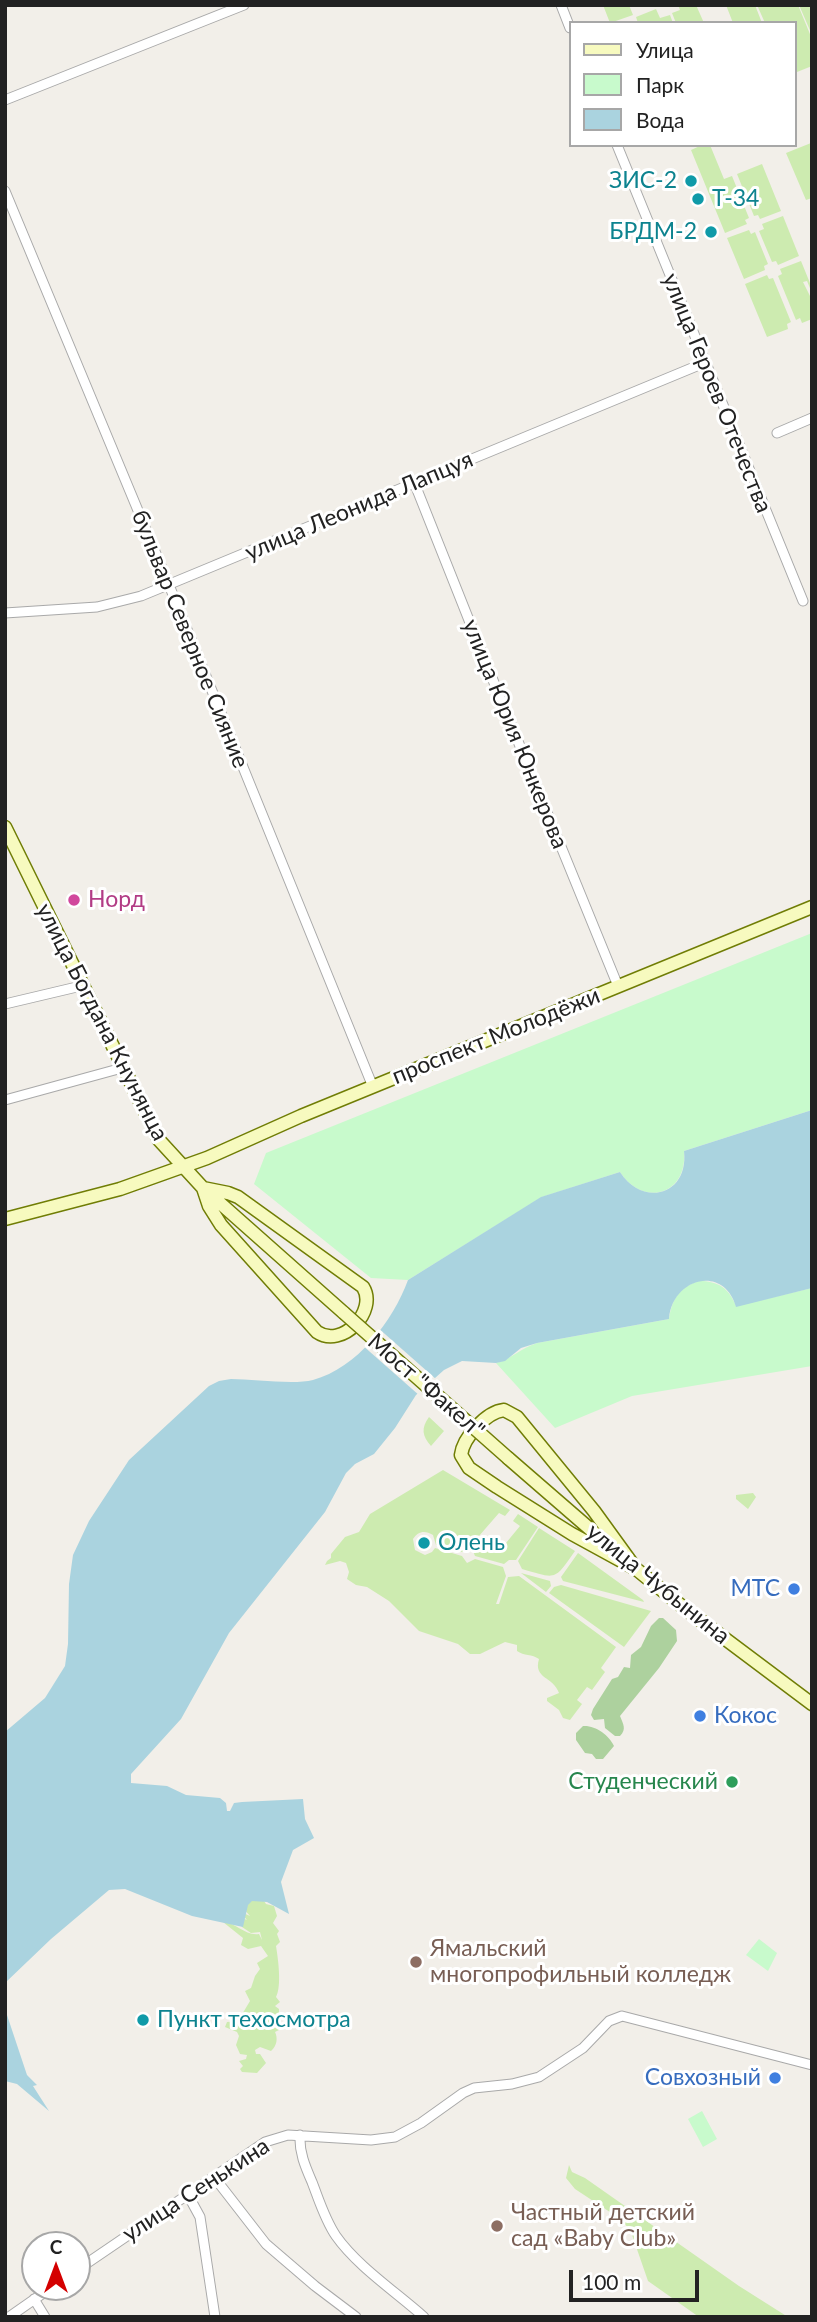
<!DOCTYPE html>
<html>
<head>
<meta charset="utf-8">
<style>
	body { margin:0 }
	#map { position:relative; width:817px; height:2322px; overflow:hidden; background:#f2efe9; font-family:Lato,sans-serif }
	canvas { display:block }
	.frame { position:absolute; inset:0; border:7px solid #222; pointer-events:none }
	.legend { position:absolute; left:569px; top:21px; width:228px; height:126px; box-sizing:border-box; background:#fff; border:2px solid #a7a7a7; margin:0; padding:9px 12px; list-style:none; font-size:21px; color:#222 }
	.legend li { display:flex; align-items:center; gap:14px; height:35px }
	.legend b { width:35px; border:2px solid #a7a7a7 }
	.north { position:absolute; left:21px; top:2231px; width:70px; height:70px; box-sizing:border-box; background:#fff; border:2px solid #a7a7a7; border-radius:50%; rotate:0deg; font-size:19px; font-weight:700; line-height:28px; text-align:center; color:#222 }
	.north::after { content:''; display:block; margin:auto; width:24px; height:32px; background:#d40000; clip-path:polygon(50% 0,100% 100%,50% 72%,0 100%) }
	.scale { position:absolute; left:569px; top:2270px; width:130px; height:32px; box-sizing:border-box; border:4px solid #222; border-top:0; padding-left:9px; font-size:21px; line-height:24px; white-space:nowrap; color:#222; -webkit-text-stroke:5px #fff; paint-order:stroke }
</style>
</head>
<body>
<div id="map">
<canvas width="817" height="2322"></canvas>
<div class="frame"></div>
<ul class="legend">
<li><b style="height:9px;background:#f7fabf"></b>Улица</li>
<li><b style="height:19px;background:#c8facc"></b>Парк</li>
<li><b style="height:19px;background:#aad3df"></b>Вода</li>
</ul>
<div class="north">С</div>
<div class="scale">100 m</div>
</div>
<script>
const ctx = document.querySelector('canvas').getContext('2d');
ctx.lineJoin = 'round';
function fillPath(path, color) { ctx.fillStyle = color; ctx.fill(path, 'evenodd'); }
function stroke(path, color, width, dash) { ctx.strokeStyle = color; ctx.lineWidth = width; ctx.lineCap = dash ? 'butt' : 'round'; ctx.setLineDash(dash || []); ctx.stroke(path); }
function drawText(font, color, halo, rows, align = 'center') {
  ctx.font = font + ' Lato,sans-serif'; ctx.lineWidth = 6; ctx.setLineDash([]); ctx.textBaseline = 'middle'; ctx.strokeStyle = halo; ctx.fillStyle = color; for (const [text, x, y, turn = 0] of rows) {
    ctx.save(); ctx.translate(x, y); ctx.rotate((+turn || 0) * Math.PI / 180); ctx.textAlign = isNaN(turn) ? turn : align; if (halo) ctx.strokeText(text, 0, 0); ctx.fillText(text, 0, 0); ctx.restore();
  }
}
const grass = new Path2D(`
	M603 5H629L633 15 610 23Z
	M678 5H696L704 23H676L672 13 680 10Z
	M726 5H755L762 23H733Z
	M757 5H798L812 39V66L797 72 794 66V23H765Z
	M799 5H812V35Z
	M656 9 660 18 670 15 673 23H638L636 17Z
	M811 143 812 198 806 200 786 153Z
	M702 145H710L724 179 732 176 749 218 745 220 747 224 725 233 691 150Z
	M762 164 781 211 760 219 758 215 754 216 737 174Z
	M783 216 799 256 778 265 776 261 772 262 759 231 764 229 762 224Z
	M749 230 751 234 755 232 768 264 764 266 765 270 744 279 727 238Z
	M801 261 812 288V293L807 281 803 282 812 300V319L802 323 800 318 796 320 778 276 782 274 780 269Z
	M767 275 769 279 773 278 791 322 787 324 788 329 767 337 745 284Z
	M429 1417 444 1431 431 1446C422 1436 421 1428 429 1417Z
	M443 1470 510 1510 505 1516 499 1513 472 1544 475 1546C466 1558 449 1549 436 1545L433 1535C425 1530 418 1531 413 1539L415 1550 425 1555 432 1552 435 1548 462 1556 467 1563 475 1559 503 1567 506 1576 496 1604H499L508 1577 519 1576 616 1647 601 1668 605 1672 592 1690 587 1687 577 1700 582 1704 570 1720 563 1718 559 1710 547 1701V1698L559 1693C553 1676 533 1679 539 1659 532 1654 524 1656 517 1651V1645L505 1642 480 1654H470L458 1644 419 1631 389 1601 367 1587 356 1585 347 1579 349 1572 346 1563 340 1561 325 1565 327 1561 331 1558V1554L345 1537 359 1532 370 1514Z
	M753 1493 756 1497 748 1509 736 1499V1495Z
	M518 1514 538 1527 516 1560H509L504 1564 475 1556 473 1551 477 1546 501 1549 520 1526 513 1521Z
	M539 1528 575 1551C554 1581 557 1579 522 1569L518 1561Z
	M578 1553 643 1600 644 1602 563 1581 561 1577Z
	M521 1573 550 1581 551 1586 546 1592Z
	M561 1585 651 1611 624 1647 549 1593 554 1587Z
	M249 1900 264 1901 266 1904 274 1906 277 1916 273 1923 279 1931 277 1934 280 1942 276 1946C278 1958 282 1986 276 1997L280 2002 275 2006 279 2009V2018L277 2021 279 2030 275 2032C278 2038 277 2046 271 2051L260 2047 255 2050 256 2054H260L266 2063 257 2073 242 2072 240 2069 243 2066 239 2061 246 2059 247 2055 240 2054 236 2045 239 2036 237 2032 225 2027 227 2022 238 2021 250 2001 245 1991 251 1988 255 1976 260 1969 257 1963 268 1956 261 1946 248 1949 241 1945 243 1938 223 1922C237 1923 245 1936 259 1934L262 1940 260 1932 251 1933 242 1927 235 1915 247 1920 239 1911 250 1916 243 1908Z
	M569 2165 572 2172 585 2178 739 2286 788 2317H699L648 2281 631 2232 622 2220 575 2189 566 2178Z`);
const forest = new Path2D(`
	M659 1618H663L676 1630 677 1641 659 1668 620 1716C623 1724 627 1729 620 1736H615L605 1728 604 1719 594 1720 591 1715 593 1709 612 1679 618 1677 624 1667 630 1668 631 1655 641 1647 651 1626Z
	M583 1726C595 1725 609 1735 614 1746L603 1759H596L592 1754 585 1753 576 1740V1733Z`);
const park = new Path2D(`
	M812 933V1110L684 1151C688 1195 643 1208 620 1172L542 1197 408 1280 371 1278 254 1184 266 1153Z
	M699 1281C718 1281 729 1288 736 1306L812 1288V1366L632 1396 555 1428 496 1363C511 1359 521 1348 537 1343L669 1319C672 1299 679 1287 699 1281Z
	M759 1939 777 1953 768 1971 746 1955Z
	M702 2111 717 2139 703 2147 688 2119Z`);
const water = new Path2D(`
	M812 1110V1288L736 1307C724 1264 672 1278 669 1319L537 1343 521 1348 505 1361 496 1363 462 1361 444 1370 416 1395 395 1428 374 1454 355 1464 346 1473 325 1512 229 1633 181 1719 131 1774V1783L167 1786 186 1795 220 1798 226 1803 227 1811H230L234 1803 242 1802 303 1799 305 1819 314 1838 293 1850 281 1882 289 1914 267 1902 252 1901 248 1905 243 1927 192 1916 125 1889 109 1890 51 1939 5 1983V1732L45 1698 65 1666 68 1644 69 1584 73 1555 89 1521 129 1460 209 1386 219 1381 231 1379C253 1379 293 1385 313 1380 357 1368 393 1321 408 1280L541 1197 620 1172C643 1208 689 1195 684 1151Z
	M5 2009 27 2075 37 2085 33 2086 49 2111 17 2084 5 2081Z`);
const pier = new Path2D(`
	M377 1327 437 1380 420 1396 361 1344Z`);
const street = new Path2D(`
	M561 5 570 28
	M5 100 244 5
	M617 145 803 601
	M5 191 169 585 373 1087
	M777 433 812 418
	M414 482 486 663 618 986
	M5 613 97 607 141 596 704 363
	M5 1004 81 986
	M5 1100 122 1068
	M300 2135C299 2152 305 2166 312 2182 319 2200 325 2220 336 2236 357 2266 396 2292 424 2317
	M214 2177 266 2244 315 2286 356 2317
	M188 2195 200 2217 215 2317
	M77 2270 265 2142 288 2135 371 2140 395 2137 421 2123 463 2093 474 2088 512 2084 539 2077 583 2048 609 2021 622 2016 812 2065
	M34 2299 45 2317
	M9 2317 52 2287`);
const secondary = new Path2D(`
	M5 827 159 1140 203 1188 344 1313
	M203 1188 228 1193 238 1197 363 1287C378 1311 342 1349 317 1332L221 1225 209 1206Z
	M5 1219 120 1189 207 1158 301 1116 812 907
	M504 1410 517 1417 594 1511 636 1569 572 1534 497 1487 469 1468 461 1455C463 1438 486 1412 504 1410Z
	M508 1458 613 1549
	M630 1564 684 1608 812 1704`);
const secondaryBridge = new Path2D(`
	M344 1313 508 1458`);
const markers = [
	[691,181,7,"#0f9aa8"],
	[698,199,7,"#0f9aa8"],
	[711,232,7,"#0f9aa8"],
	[74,900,7,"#d1479c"],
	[424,1543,7,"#0f9aa8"],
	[794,1589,7,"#3f7fe0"],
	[700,1716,7,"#3f7fe0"],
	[732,1782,7,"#2e9e5b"],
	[416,1962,7,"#8d6e63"],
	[143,2020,7,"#0f9aa8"],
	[775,2078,7,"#3f7fe0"],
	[497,2226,7,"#8d6e63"]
];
const cultureNames = [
	["ЗИС-2",677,181,"right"],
	["Т-34",712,199],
	["БРДМ-2",697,232,"right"],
	["Олень",438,1543],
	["Пункт техосмотра",157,2020]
];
const streetNames = [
	["улица Героев Отечества",717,393,68],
	["улица Леонида Лапцуя",359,506,-23],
	["бульвар Северное Сияние",190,639,68],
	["улица Юрия Юнкерова",515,734,68],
	["улица Богдана Кнунянца",102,1022,63],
	["проспект Молодёжи",496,1036,-22],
	["Мост \"Факел\"",426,1386,41],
	["улица Чубынина",658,1584,39],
	["улица Сенькина",196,2190,-33]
];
const hotelNames = [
	["Норд",88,900]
];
const shopNames = [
	["МТС",780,1589],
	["Кокос",714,1716,"left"],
	["Совхозный",761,2078]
];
const leisureNames = [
	["Студенческий",718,1782]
];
const educationNames = [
	["Ямальский",430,1949],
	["многопрофильный колледж",430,1975],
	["Частный детский",511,2213],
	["сад «Baby Club»",511,2239]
];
fillPath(grass, '#cdebb0');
fillPath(forest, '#add19e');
fillPath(park, '#c8facc');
fillPath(water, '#aad3df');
fillPath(pier, '#f2efe9');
stroke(street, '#a9a9a9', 11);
stroke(secondary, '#707d05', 15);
stroke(street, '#fff', 9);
stroke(secondary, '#f7fabf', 12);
stroke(secondaryBridge, '#707d05', 15, []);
stroke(secondaryBridge, '#f7fabf', 12);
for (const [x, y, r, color] of markers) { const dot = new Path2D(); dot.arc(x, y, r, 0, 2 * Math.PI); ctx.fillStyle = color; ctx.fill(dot); stroke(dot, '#fff', 2.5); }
drawText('23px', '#0d838f', '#fff', cultureNames, 'left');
drawText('23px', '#222', '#fff', streetNames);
drawText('23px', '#b23c85', '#fff', hotelNames, 'left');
drawText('23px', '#366cbe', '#fff', shopNames, 'right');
drawText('23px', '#27864d', '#fff', leisureNames, 'right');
drawText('23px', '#785e54', '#fff', educationNames, 'left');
</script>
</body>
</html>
